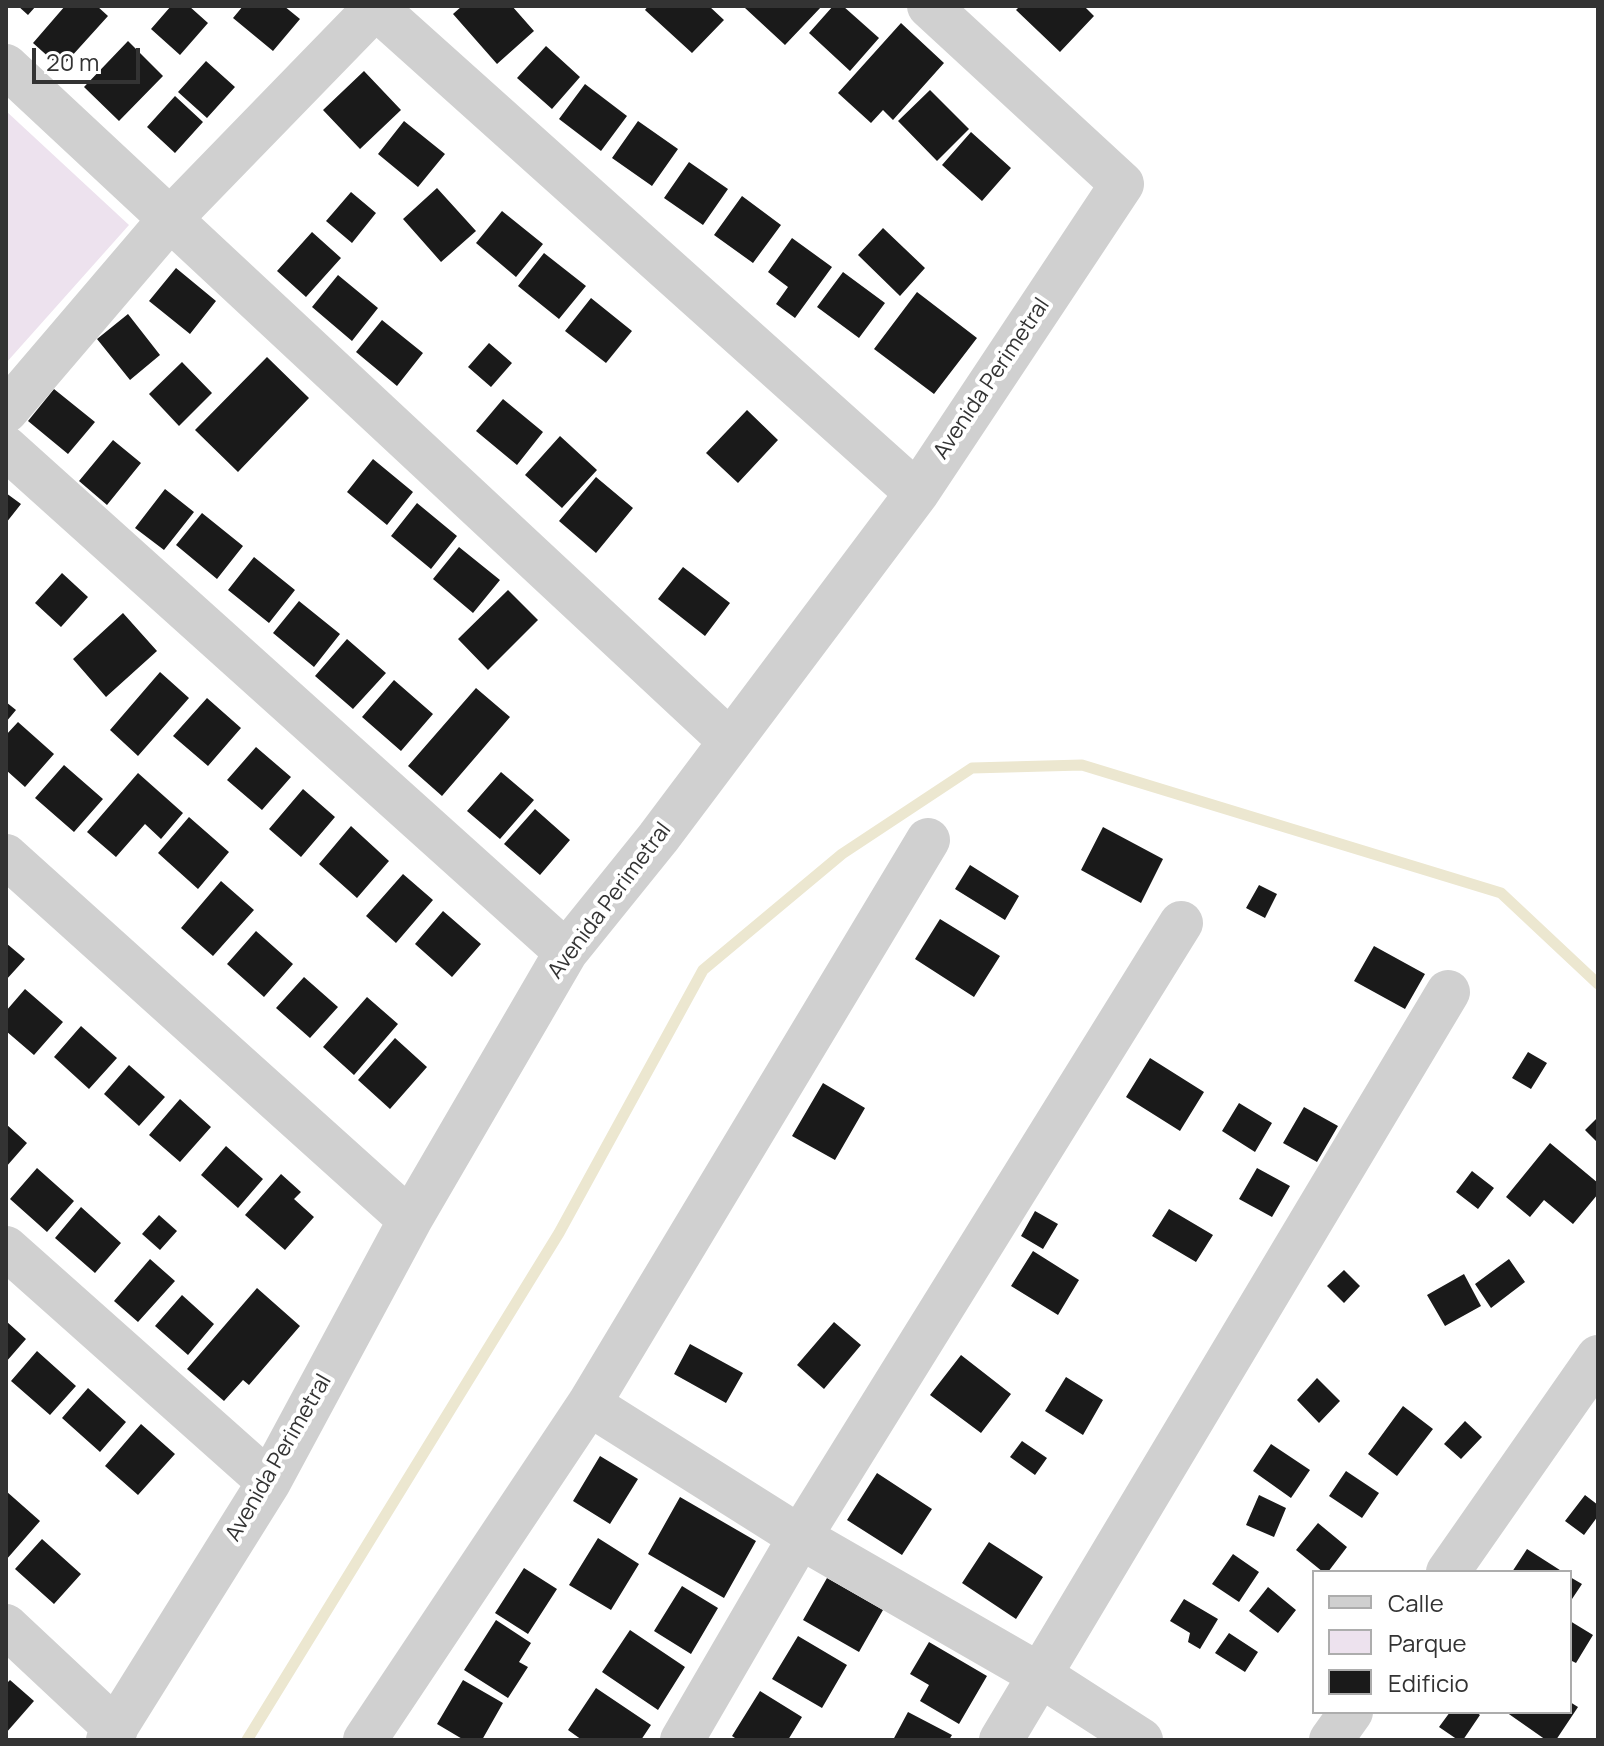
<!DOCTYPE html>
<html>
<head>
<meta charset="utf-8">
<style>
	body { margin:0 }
	#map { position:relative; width:1604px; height:1746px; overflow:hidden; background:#fff; font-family:Manrope,sans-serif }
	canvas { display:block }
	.frame { position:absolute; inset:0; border:8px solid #333; pointer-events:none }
	.legend { position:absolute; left:1312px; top:1570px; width:260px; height:144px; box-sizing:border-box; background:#fff; border:2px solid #adadad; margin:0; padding:10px 14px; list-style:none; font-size:24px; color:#333 }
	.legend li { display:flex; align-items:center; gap:16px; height:40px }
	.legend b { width:40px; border:2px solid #adadad }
	.scale { position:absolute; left:32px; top:48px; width:108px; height:36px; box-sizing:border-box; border:4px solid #333; border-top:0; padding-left:10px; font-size:24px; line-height:28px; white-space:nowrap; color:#333; -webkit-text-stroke:6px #fff; paint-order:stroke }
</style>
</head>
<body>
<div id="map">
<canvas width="1604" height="1746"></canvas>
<div class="frame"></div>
<ul class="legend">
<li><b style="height:10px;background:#d0d0d0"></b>Calle</li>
<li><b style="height:22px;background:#ede2ee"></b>Parque</li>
<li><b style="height:22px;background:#1a1a1a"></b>Edificio</li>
</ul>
<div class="scale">20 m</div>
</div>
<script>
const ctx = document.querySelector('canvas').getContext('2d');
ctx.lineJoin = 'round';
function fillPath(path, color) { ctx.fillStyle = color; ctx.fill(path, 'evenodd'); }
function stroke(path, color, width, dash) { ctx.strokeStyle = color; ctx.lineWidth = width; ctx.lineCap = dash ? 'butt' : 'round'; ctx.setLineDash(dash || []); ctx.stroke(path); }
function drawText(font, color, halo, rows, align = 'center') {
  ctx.font = font + ' Manrope,sans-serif'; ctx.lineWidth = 8; ctx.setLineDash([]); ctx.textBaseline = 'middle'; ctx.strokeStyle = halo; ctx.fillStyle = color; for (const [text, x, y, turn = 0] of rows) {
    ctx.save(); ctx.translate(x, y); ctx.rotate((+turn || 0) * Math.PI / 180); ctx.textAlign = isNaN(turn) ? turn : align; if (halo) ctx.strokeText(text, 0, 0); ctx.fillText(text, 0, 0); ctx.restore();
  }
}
const green = new Path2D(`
	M6 111 129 225 6 363Z`);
const stream = new Path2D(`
	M247 1740 559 1233 703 970 842 854 972 768 1082 765 1501 893 1598 984`);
const building = new Path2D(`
	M18 6H36L28 15Z
	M65 6H97L108 16 61 68 33 43Z
	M171 6H189L208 23 180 55 151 29Z
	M243 6H284L300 19 273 51 233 18Z
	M462 6H512L534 31 497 64 453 14Z
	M648 6H709L724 20 692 53 645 10Z
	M748 6H822L785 45 745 8Z
	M833 6H843L879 38 850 71 809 33Z
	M1020 6H1084L1094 16 1060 52 1016 10Z
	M901 23 944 63 893 120 883 110 871 123 838 93Z
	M128 41 163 76 119 121 84 87Z
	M546 46 580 77 552 109 517 78Z
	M206 61 235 87 207 118 178 92Z
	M364 71 401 110 360 149 323 110Z
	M585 84 627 116 601 151 559 119Z
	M930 90 969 129 937 161 898 121Z
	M175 96 203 122 175 153 147 127Z
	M404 121 445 154 418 187 378 154Z
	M638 121 678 149 652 186 612 158Z
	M971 132 1011 168 982 201 942 165Z
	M689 162 728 189 703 225 664 198Z
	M437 188 476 231 441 262 403 219Z
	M351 192 376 213 352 243 326 221Z
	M742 196 781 225 753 263 714 235Z
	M502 211 543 244 516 277 476 243Z
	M883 228 925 268 900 296 858 255Z
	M312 232 341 258 306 297 277 271Z
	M792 238 832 267 795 318 776 304 788 287 768 272Z
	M544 253 586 286 559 319 518 286Z
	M176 268 216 301 190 334 149 301Z
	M843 272 885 303 859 338 817 307Z
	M338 275 378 308 352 341 312 307Z
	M917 292 977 338 934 394 874 349Z
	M591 298 632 331 606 363 565 331Z
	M128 314 160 355 130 380 97 339Z
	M382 320 423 353 397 386 356 352Z
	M489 343 512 363 491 387 468 367Z
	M267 357 309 398 238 472 195 430Z
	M182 362 212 393 179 426 149 394Z
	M54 389 95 422 68 454 28 421Z
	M503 399 543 432 517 465 476 431Z
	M747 410 778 440 738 483 706 453Z
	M560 436 597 470 562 508 525 475Z
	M113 440 141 463 107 505 79 481Z
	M373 459 413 492 387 525 347 492Z
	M596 477 633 508 596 553 559 521Z
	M165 489 194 512 164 550 135 528Z
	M6 493 21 504 6 523Z
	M417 503 457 536 431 569 391 536Z
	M202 513 243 546 217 579 176 545Z
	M459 547 500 580 473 613 433 579Z
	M254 557 295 590 269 623 228 590Z
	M683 567 730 603 705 636 658 599Z
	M62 573 88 597 61 627 35 603Z
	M508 590 538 620 488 670 458 639Z
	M299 601 340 634 314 667 273 633Z
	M123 613 157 651 106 697 73 659Z
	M347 639 386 673 353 709 315 676Z
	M160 672 189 698 138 756 110 730Z
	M394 680 433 714 401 751 362 717Z
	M476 688 510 717 442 796 408 766Z
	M207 698 241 728 208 766 173 736Z
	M6 702 16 710 6 722Z
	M18 722 54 754 25 787 6 770V735Z
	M256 747 291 777 262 810 227 780Z
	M64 765 103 799 74 832 35 798Z
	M501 772 534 800 500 839 467 811Z
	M138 773 183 813 161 839 145 824 116 857 87 832Z
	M303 789 335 817 301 857 269 829Z
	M535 809 570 840 540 875 504 844Z
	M189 817 229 852 198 889 158 853Z
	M351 826 389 861 357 898 319 864Z
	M1103 827 1163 859 1141 903 1081 870Z
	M970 865 1019 896 1005 920 955 889Z
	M403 874 433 900 396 943 366 916Z
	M221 881 254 910 213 956 181 928Z
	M1259 885 1277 894 1265 918 1246 908Z
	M443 911 481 944 452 977 415 944Z
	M940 919 1000 956 974 997 915 959Z
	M256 931 293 964 264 997 227 964Z
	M6 943 25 959 6 980Z
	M1374 946 1425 974 1405 1009 1354 981Z
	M304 977 338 1007 310 1038 276 1008Z
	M25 989 63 1022 34 1055 6 1031V1011Z
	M367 997 398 1024 354 1075 323 1047Z
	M81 1026 117 1058 89 1089 54 1057Z
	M395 1038 427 1067 390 1109 358 1080Z
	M1528 1052 1547 1063 1531 1089 1512 1078Z
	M1150 1058 1204 1092 1180 1131 1126 1097Z
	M129 1065 165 1097 139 1126 104 1094Z
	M823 1083 865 1108 835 1160 792 1136Z
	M180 1099 211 1127 180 1162 149 1135Z
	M1239 1103 1272 1123 1255 1152 1222 1131Z
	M1304 1107 1338 1126 1317 1162 1283 1143Z
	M1598 1117V1143L1585 1130Z
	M6 1124 27 1143 6 1167Z
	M1550 1143 1598 1183V1194L1573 1224 1544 1200 1530 1217 1506 1197Z
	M226 1146 263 1179 238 1208 201 1175Z
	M37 1168 74 1201 47 1232 10 1199Z
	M1257 1168 1290 1186 1272 1217 1239 1199Z
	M1472 1171 1494 1188 1478 1209 1456 1192Z
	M281 1174 301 1192 294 1199 314 1217 285 1250 245 1215Z
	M81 1207 121 1243 95 1273 55 1238Z
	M1169 1209 1213 1235 1196 1262 1152 1236Z
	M1035 1211 1058 1224 1043 1249 1021 1236Z
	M159 1215 177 1231 160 1250 142 1234Z
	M1033 1251 1079 1280 1058 1315 1011 1286Z
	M150 1259 175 1281 138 1322 114 1301Z
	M1509 1259 1525 1282 1491 1308 1475 1284Z
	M1344 1270 1360 1286 1344 1303 1327 1286Z
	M1464 1274 1481 1306 1445 1326 1427 1295Z
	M257 1288 300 1326 249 1385 243 1380 224 1401 187 1369Z
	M182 1295 214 1324 188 1355 155 1326Z
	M6 1321 26 1339 6 1362Z
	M834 1322 861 1345 824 1389 797 1365Z
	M690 1344 743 1373 726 1403 674 1374Z
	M37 1351 76 1386 50 1415 11 1381Z
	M961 1355 1011 1394 981 1433 930 1395Z
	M1066 1377 1103 1400 1083 1435 1045 1411Z
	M1317 1378 1340 1401 1319 1423 1297 1400Z
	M88 1388 126 1422 100 1452 62 1418Z
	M1403 1406 1433 1429 1397 1476 1368 1454Z
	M1465 1421 1482 1437 1461 1459 1444 1444Z
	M141 1424 175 1454 138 1495 105 1466Z
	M1022 1441 1047 1458 1035 1475 1010 1457Z
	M1271 1444 1310 1470 1291 1498 1253 1471Z
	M600 1456 638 1479 610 1524 573 1501Z
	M1346 1471 1379 1493 1362 1518 1329 1496Z
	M877 1473 932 1509 902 1555 847 1520Z
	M6 1491 40 1521 6 1560Z
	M1259 1495 1286 1508 1274 1537 1246 1525Z
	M1585 1495 1598 1505V1516L1584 1535 1565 1521Z
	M680 1497 756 1541 724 1598 648 1554Z
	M1318 1523 1347 1547 1328 1572H1323L1296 1550Z
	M598 1538 639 1564 611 1610 569 1585Z
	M42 1539 81 1574 54 1604 15 1569Z
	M989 1542 1043 1577 1016 1619 962 1583Z
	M1527 1549 1563 1572H1512Z
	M1233 1554 1259 1572 1239 1602 1212 1584Z
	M524 1568 557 1589 528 1634 495 1613Z
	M1570 1577 1582 1584 1570 1602Z
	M827 1578 883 1610 859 1652 803 1620Z
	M682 1586 718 1608 691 1654 654 1631Z
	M1268 1587 1296 1610 1278 1633 1249 1611Z
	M1184 1599 1218 1619 1200 1649 1188 1642 1190 1633 1170 1621Z
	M496 1620 531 1643 519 1662 528 1667 508 1698 464 1670Z
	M1570 1621 1593 1635 1576 1663 1570 1660Z
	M630 1630 685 1667 658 1710 602 1672Z
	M1229 1633 1258 1652 1245 1672 1215 1653Z
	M798 1636 847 1665 822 1708 772 1679Z
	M929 1642 987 1676 959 1724 920 1701 929 1685 910 1674Z
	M10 1680 34 1701 6 1733V1684Z
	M463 1680 503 1703 482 1740H464L437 1724Z
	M596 1688 651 1725 641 1740H582L568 1730Z
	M760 1691 802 1717 788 1740H738L732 1736Z
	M1570 1702 1578 1707 1556 1740H1546L1506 1712H1570Z
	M908 1712 952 1735 949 1740H893Z
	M1450 1712H1476L1480 1715 1463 1740H1458L1439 1727Z`);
const minor = new Path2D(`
	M374 6 917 493
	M6 66 730 741
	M6 411 170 219 376 7
	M6 448 566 952
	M6 856 410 1220
	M6 1248 269 1482
	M589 1404 800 1537 1040 1675 1141 1740
	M1448 1572 1598 1357
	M6 1626 116 1729
	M108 1740 269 1482 410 1220 566 952 658 838 917 493 1122 184 929 6
	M365 1740 589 1404 928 840
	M682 1740 800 1537 1181 923
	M1001 1740 1448 992
	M1331 1740 1351 1712`);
const streetNames = [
	["Avenida Perimetral",992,379,-56],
	["Avenida Perimetral",610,901,-53],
	["Avenida Perimetral",279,1458,-60]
];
fillPath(green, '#ede2ee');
stroke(stream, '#ece7d0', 11);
fillPath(building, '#1a1a1a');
stroke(minor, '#d0d0d0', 44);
drawText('22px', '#333', '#fff', streetNames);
</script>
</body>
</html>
